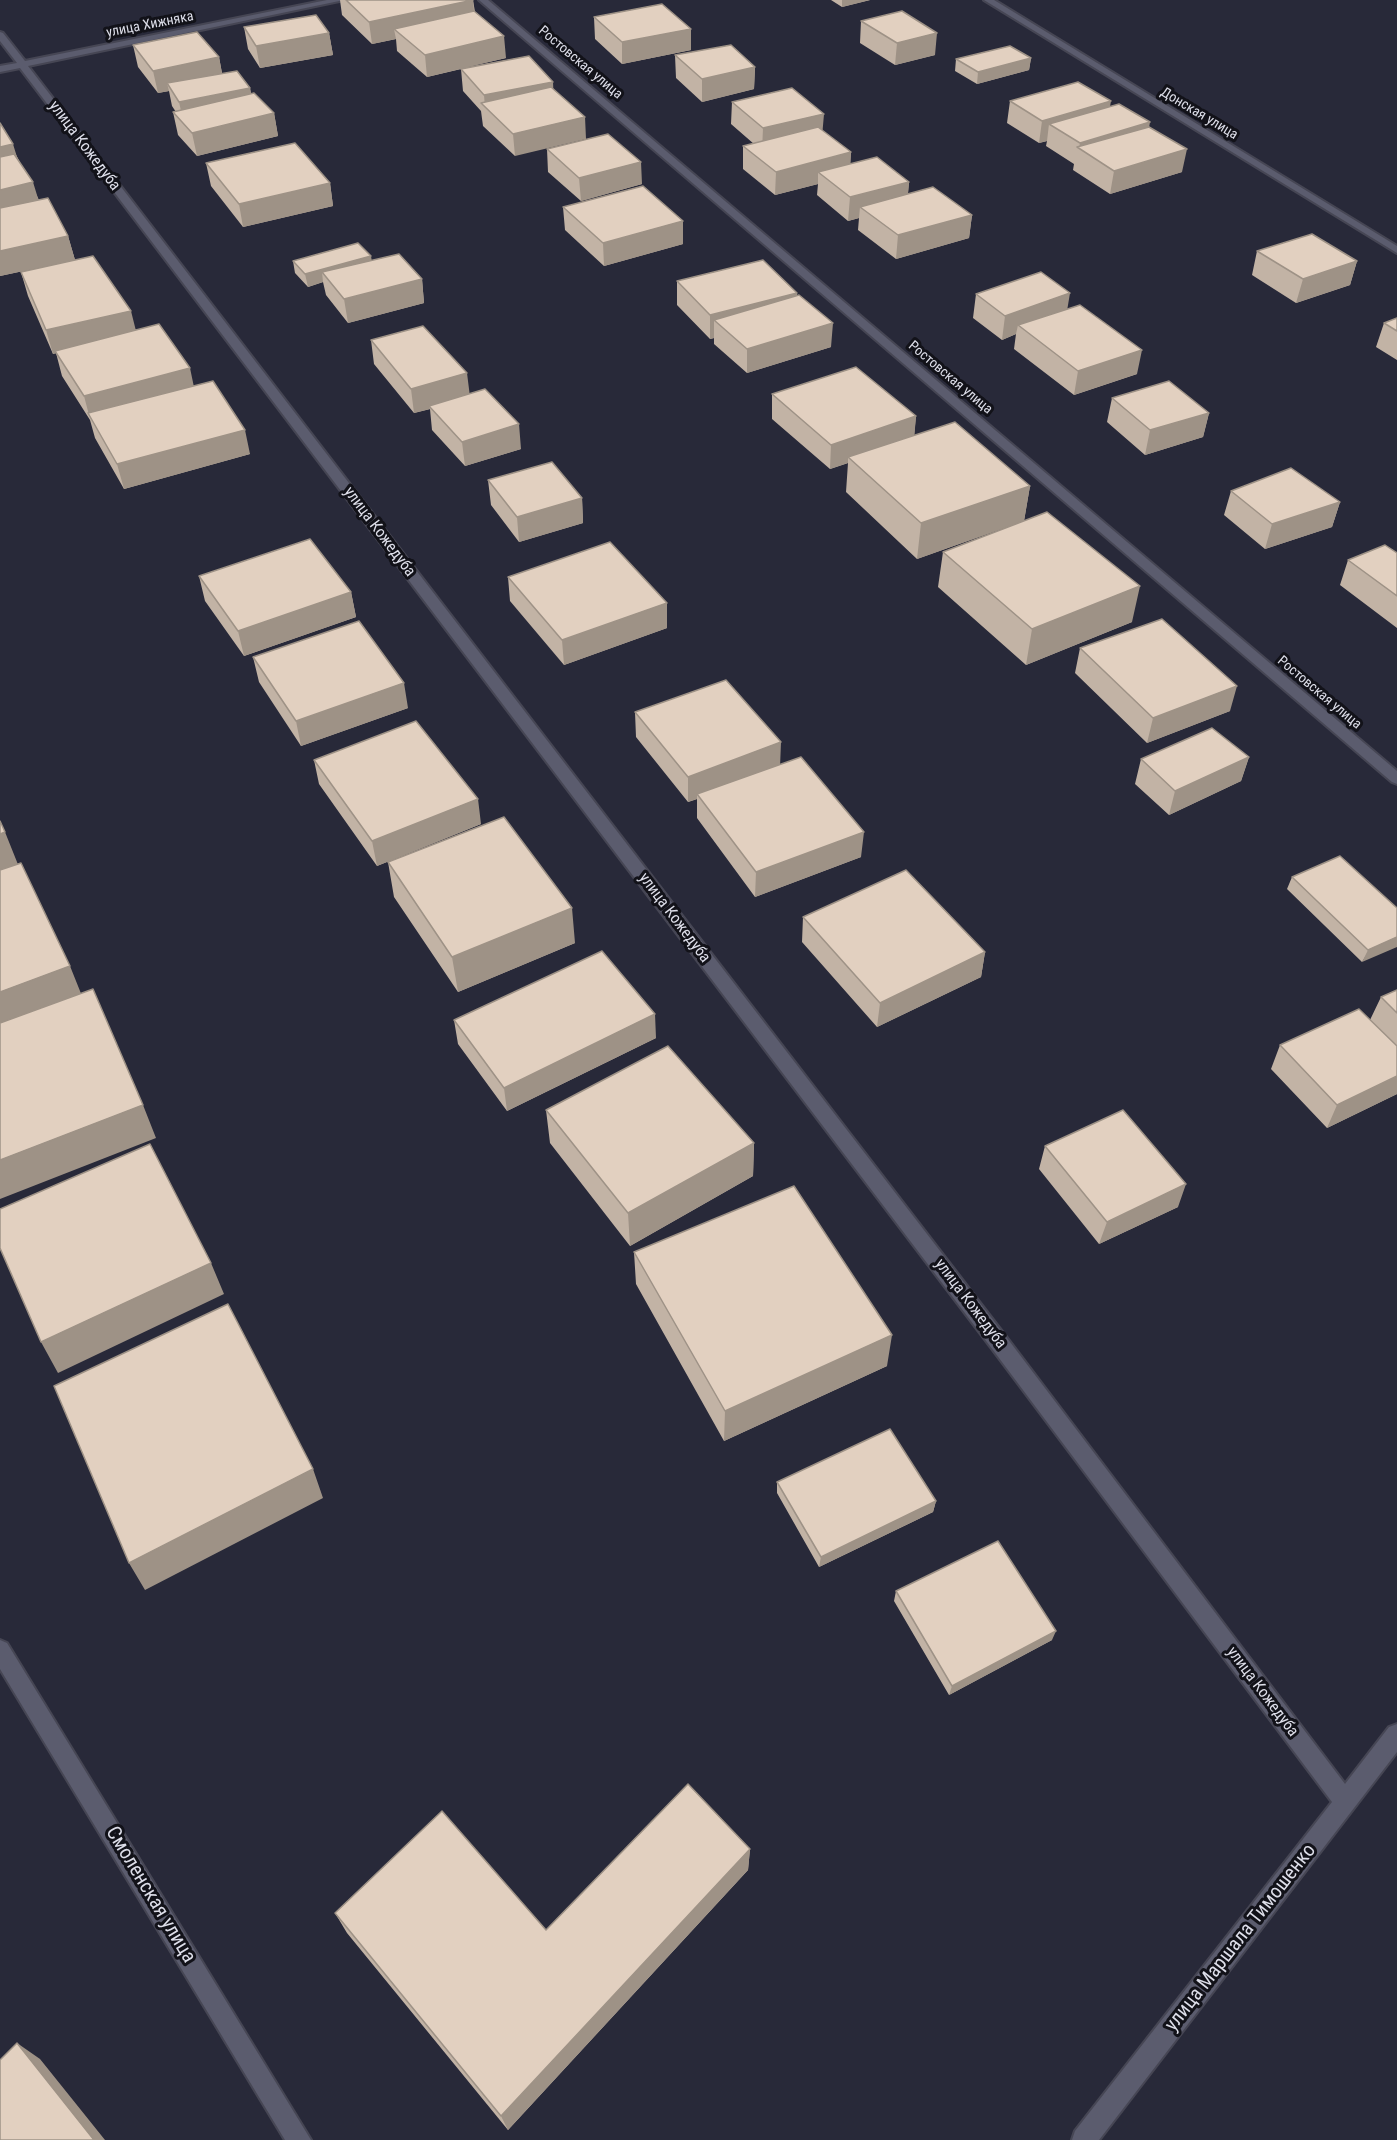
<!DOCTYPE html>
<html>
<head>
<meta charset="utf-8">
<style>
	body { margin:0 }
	canvas { display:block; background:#282939 }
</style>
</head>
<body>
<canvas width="1397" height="2140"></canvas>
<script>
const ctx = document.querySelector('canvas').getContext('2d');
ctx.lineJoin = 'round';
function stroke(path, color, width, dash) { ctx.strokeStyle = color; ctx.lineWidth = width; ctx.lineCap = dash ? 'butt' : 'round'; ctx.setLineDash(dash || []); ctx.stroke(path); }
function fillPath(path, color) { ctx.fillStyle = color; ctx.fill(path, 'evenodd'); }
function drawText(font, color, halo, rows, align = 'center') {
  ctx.font = font + ' "Roboto Condensed",sans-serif'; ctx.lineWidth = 6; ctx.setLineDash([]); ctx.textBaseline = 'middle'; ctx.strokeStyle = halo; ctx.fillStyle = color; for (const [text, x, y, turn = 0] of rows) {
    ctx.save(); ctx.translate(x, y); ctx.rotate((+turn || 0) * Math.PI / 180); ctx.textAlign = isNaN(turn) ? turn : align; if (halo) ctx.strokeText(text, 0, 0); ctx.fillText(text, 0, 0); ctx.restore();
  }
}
const minor = new Path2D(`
	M327 0H344L28 66 1007 1338 1345 1784 1389 1727 1397 1724V1752L1099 2140H1072L1075 2131 1332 1802 993 1350 20 68 0 72V66L17 63 0 41V32L3 33 25 61Z
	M479 0H488L1397 771V784L1392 782Z
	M984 0H994L1397 246V253Z
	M0 1640 7 1643 311 2140H285L0 1669Z`);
const wall = new Path2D(`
	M340 0H473L475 12 506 58 462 68 529 56 515 156 483 126 481 111 463 91 461 69 427 77 397 51 396 39 372 44 342 15Z
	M831 0H870L842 7Z
	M594 17 691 50 622 64 595 39Z
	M861 21 935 55 895 65 860 43Z
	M244 27 329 33 333 55 260 68 248 49Z
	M133 45 219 57 222 73 250 88 251 94 274 113 278 136 197 156 178 135 173 112H176L172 106 169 91 158 93 138 67Z
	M675 55 755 67 754 89 702 102 676 78Z
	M1031 58 1029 70 977 84 955 71 956 59Z
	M1010 101 1110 107 1149 127 1182 172 1110 194 1073 170 1074 164 1046 146 1047 141 1039 143 1007 123Z
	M732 102 823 131 851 152 850 164 909 182 908 193 972 215 969 238 896 259 858 230 859 218 848 221 817 195 818 184 775 195 743 169V146L754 144 731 124Z
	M0 123 39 200 68 236 75 260 136 330 194 386 250 454 124 489 95 438 90 420 62 376 56 353 53 354 28 296 21 272 74 260 0 276Z
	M547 149 642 184 581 201 548 172Z
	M206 163 330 183 333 206 243 227 211 186Z
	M563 207 683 244 604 266 565 230Z
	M1257 251 1357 261 1350 285 1296 303 1252 275Z
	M372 260 422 279 424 303 348 323 326 295 323 282 308 287 295 273 293 261Z
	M677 281 797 293V295L831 347 747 373 714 344V338L710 339 677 305Z
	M976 294 1067 309 1137 374 1074 395 1014 349 1016 334 1002 340 973 318Z
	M1397 318V360L1376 347 1384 323Z
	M371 340 469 394 521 449 465 466 432 430 430 409 414 413 374 364Z
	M772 394 916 416 914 436 1030 486 1024 521 1132 622 1026 665 938 587 943 552 1018 523 917 559 846 492 848 463 830 469 772 419Z
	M1112 398 1209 413 1203 437 1145 455 1107 422Z
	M488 480 582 498 583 523 519 542 491 505Z
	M1231 491 1340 502 1332 527 1265 549 1224 515Z
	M1397 553V628L1340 585 1348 560Z
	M199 576 351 592 356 617 244 656 205 601Z
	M508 577 667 628 564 665 510 601Z
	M1080 648 1230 711 1147 743 1075 673Z
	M253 657 408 708 301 746 259 682Z
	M635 712 780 765 861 857 755 897 697 818V799L688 802 636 737Z
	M1249 757 1241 781 1169 815 1135 784 1141 759Z
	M314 760 481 824 377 866 319 784Z
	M388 862 575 943 458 992 394 897Z
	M1292 877 1397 908 1362 962 1287 889Z
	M803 917 985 952 981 977 877 1027 802 942Z
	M1397 990V1094L1327 1128 1271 1069 1280 1045 1370 1020 1381 997Z
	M454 1020 656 1038 507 1111 458 1044Z
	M546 1110 754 1143 753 1176 630 1246 550 1143Z
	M1045 1146 1178 1207 1099 1244 1039 1169Z
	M634 1252 887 1366 724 1441 636 1284Z
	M777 1482 936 1501 933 1512 819 1567 777 1493Z
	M896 1591 1052 1640 949 1695 894 1601Z
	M750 1849 748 1870 508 2130 347 1933 335 1913 546 1930Z`);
const shadedWall = new Path2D(`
	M473 0 475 21 394 29 396 39 372 44 369 22Z
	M842 0H870L842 7Z
	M691 29V50L622 64V42Z
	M329 33 333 55 260 68 256 46Z
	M937 33 935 55 895 65 897 43Z
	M504 36 506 58 427 77 425 55Z
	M219 57 223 79 167 83 169 91 158 93 153 71Z
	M1031 58 1029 70 977 84 978 72Z
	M755 67 754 89 702 102V79Z
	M553 82 554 104 485 108 484 95Z
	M250 88 254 111 184 124 179 102Z
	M1111 101 1107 124H1049L1047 141 1039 143 1042 121Z
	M274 113 278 136 197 156 192 133Z
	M824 114 822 137 762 151 763 128Z
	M585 117 586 139 515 156 513 134Z
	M1150 122 1146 145 1079 148 1080 143Z
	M13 144 20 167 0 171V147Z
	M1187 149 1182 172 1110 194 1114 171Z
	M851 152 850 175 818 172V184L775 195 776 172Z
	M641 162 642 184 581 201 579 178Z
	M33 182 40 205 0 215V190Z
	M909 182 907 205 860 207 859 218 848 221 850 197Z
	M330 183 333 206 243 227 239 204Z
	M972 215 969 238 896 259 898 235Z
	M683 221V244L604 266 603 243Z
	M68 236 75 260 0 276V251Z
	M371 256 373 268 322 272 323 282 308 287 305 274Z
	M1357 261 1350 285 1296 303 1303 279Z
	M422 279 424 303 348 323 344 299Z
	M797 293 796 317 714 320V338L710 339V315Z
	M1070 293 1066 317 1018 325 1016 334 1002 340 1005 316Z
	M131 311 137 335 53 354 46 330Z
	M833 323 831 347 747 373V349Z
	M1142 350 1137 374 1074 395 1078 371Z
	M190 368 195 392 89 415 84 396Z
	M467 373 470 397 429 406 430 409 414 413 411 389Z
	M1209 413 1203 437 1145 455 1150 430Z
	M916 416 914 440 848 457V463L830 469 831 445Z
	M519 424 521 449 465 466 462 442Z
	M245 430 250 454 124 489 117 464Z
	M1030 486 1024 521 917 559 921 523Z
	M582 498 583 523 519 542 517 517Z
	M1340 502 1332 527 1265 549 1272 524Z
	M1140 586 1132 622 1026 665 1032 629Z
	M351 592 356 617 244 656 238 631Z
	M667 603V628L564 665 562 640Z
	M404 683 408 708 301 746 296 721Z
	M1237 686 1230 711 1147 743 1153 718Z
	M781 742 780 767 697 794V799L688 802V777Z
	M1249 757 1241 781 1169 815 1175 791Z
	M478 799 481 824 377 866 372 841Z
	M5 832 19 867 0 874V834Z
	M864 832 861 857 755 897 756 872Z
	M572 908 575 943 458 992 452 957Z
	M1397 937V947L1362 962 1368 950Z
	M985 952 981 977 877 1027 880 1003Z
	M70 966 84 1001 0 1033V992Z
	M655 1014 656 1038 507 1111 504 1088Z
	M1397 1076V1094L1327 1128 1337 1105Z
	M143 1105 156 1138 0 1199V1160Z
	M754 1143 753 1176 630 1246 628 1213Z
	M1186 1184 1178 1207 1099 1244 1107 1222Z
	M211 1263 224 1294 58 1373 41 1342Z
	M892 1335 887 1366 724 1441 725 1411Z
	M313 1469 323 1498 145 1590 129 1563Z
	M936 1501 933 1512 819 1567 821 1557Z
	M1056 1631 1052 1640 949 1695 952 1686Z
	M750 1849 748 1870 508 2130 501 2116Z
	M17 2043 40 2059 105 2140H94Z`);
const building = new Path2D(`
	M346 0H473L369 22Z
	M662 4 691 29 622 42 594 17Z
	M474 11 504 36 425 55 394 29Z
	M902 11 937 33 897 43 861 21Z
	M316 15 329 33 256 46 244 27Z
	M197 32 219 57 153 71 133 45Z
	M731 45 755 67 702 79 675 55Z
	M1010 46 1031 58 978 72 956 59Z
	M529 56 553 82 484 95 461 69Z
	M237 71 250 88 179 102 167 83Z
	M1078 82 1111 101 1042 121 1010 101Z
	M551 87 585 117 513 134 481 103Z
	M792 88 824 114 763 128 732 102Z
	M254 93 274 113 192 133 173 112Z
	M1119 104 1150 122 1080 143 1049 124Z
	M0 123 13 144 0 147Z
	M818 127 851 152 776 172 743 146Z
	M1149 127 1187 149 1114 171 1077 147Z
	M608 134 641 162 579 178 547 149Z
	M295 143 330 183 239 204 206 163Z
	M14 154 33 182 0 190V157Z
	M877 157 909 182 850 197 818 172Z
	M643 186 683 221 603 243 563 207Z
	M933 187 972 215 898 235 860 207Z
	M48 198 68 236 0 251V208Z
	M1312 234 1357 261 1303 279 1257 251Z
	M358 243 371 256 305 274 293 261Z
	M399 254 422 279 344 299 322 272Z
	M93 256 131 311 46 330 21 272Z
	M763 260 797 293 710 315 677 281Z
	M1041 272 1070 293 1005 316 976 294Z
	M799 295 833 323 747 349 714 320Z
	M1080 305 1142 350 1078 371 1018 325Z
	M1397 318V331L1384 323Z
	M159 324 190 368 84 396 55 351Z
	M423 326 467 373 411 389 371 340Z
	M856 367 916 416 831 445 772 394Z
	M213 381 245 430 117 464 88 413Z
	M1169 381 1209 413 1150 430 1112 398Z
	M485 389 519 424 462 442 429 406Z
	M955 422 1030 486 921 523 848 457Z
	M552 462 582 498 517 517 488 480Z
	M1291 468 1340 502 1272 524 1231 491Z
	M1047 512 1140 586 1032 629 943 552Z
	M310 539 351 592 238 631 199 576Z
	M610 542 667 603 562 640 508 577Z
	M1385 545 1397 553V596L1348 560Z
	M1162 619 1237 686 1153 718 1080 648Z
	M359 621 404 683 296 721 253 657Z
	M726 680 781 742 688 777 635 712Z
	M416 721 478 799 372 841 314 760Z
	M1212 728 1249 757 1175 791 1141 759Z
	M801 757 864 832 756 872 697 794Z
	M504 817 572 908 452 957 388 862Z
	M0 821 5 832 0 834Z
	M1340 856 1397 908V937L1368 950 1292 877Z
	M21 863 70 966 0 992V870Z
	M906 870 985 952 880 1003 803 917Z
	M602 951 655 1014 504 1088 454 1020Z
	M93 989 143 1105 0 1160V1023Z
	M1397 990V1013L1381 997Z
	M1359 1009 1397 1046V1076L1337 1105 1280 1045Z
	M668 1046 754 1143 628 1213 546 1110Z
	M1123 1110 1186 1184 1107 1222 1045 1146Z
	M150 1144 211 1263 41 1342 0 1248V1209Z
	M794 1186 892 1335 725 1411 634 1252Z
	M228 1304 313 1469 129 1563 54 1386Z
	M890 1429 936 1501 821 1557 777 1482Z
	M998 1541 1056 1631 952 1686 896 1591Z
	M688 1784 750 1849 501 2116 335 1913 442 1811 546 1930Z
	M17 2043 94 2140H0V2060Z`);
const farStreetnames = [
	["улица Хижняка",150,25,-11],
	["Ростовская улица",580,63,40],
	["Донская улица",1199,114,31],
	["Ростовская улица",950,378,40],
	["Ростовская улица",1319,693,40]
];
const streetNames = [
	["улица Кожедуба",84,146,53],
	["улица Кожедуба",379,532,53],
	["улица Кожедуба",674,918,53],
	["улица Кожедуба",970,1304,53],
	["улица Кожедуба",1262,1692,53]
];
const nearStreetnames = [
	["Смоленская улица",150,1895,59],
	["улица Маршала Тимошенко",1241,1938,-52]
];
stroke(minor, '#464654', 4);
fillPath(minor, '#5b5c6e');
fillPath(wall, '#c2b3a5');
fillPath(shadedWall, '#9e9286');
fillPath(building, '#e2d0c0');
stroke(building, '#9e9286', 1.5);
drawText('14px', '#dddee9', '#121219', farStreetnames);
drawText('16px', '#dddee9', '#121219', streetNames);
drawText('20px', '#dddee9', '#121219', nearStreetnames);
</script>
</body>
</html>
